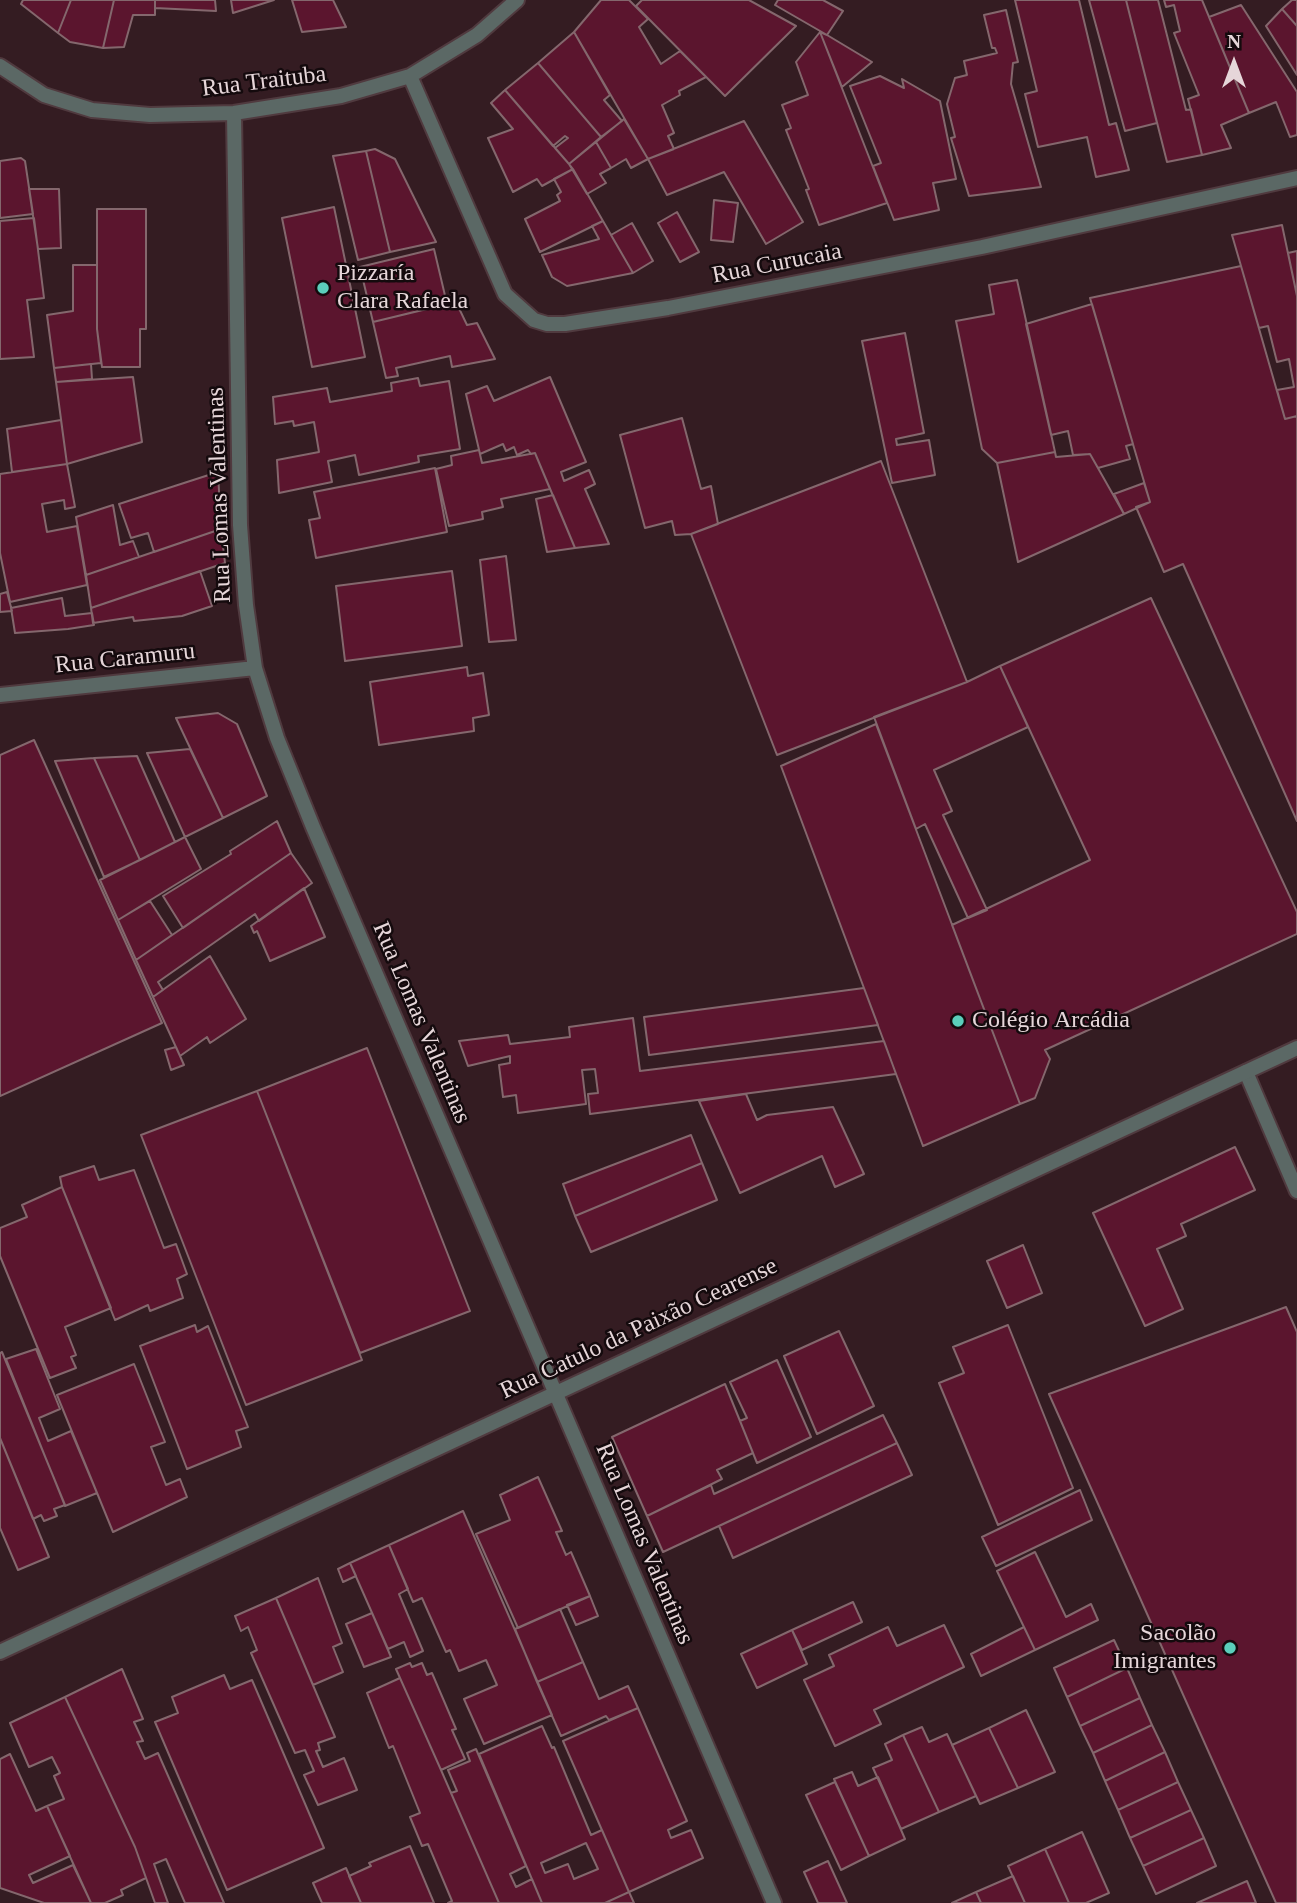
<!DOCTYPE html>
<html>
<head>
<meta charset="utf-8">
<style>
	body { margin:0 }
	#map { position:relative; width:1297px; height:1903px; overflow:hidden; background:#341c22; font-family:Georgia,serif }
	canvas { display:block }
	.north { position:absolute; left:1199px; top:28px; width:70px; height:70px; -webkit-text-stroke:5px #140a0d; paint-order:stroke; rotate:0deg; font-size:19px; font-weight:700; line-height:28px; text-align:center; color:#e6d6d9 }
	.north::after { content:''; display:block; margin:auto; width:24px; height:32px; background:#e6d6d9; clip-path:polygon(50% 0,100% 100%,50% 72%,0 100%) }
</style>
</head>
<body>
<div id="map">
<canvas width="1297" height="1903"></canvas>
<div class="north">N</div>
</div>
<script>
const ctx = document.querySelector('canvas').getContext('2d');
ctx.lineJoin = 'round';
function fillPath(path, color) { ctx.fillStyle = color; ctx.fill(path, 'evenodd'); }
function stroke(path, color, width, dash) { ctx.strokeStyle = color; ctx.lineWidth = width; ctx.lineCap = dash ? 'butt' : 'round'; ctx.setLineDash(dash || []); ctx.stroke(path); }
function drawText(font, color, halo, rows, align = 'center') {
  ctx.font = font + ' Georgia,serif'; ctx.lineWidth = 5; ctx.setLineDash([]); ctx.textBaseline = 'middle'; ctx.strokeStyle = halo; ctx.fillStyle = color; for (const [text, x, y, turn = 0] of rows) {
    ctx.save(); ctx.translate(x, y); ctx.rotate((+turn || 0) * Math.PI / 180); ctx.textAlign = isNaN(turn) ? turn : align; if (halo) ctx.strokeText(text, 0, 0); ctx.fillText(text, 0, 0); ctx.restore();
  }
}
const building = new Path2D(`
	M23 0H71L58 33 21 4Z
	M71 0H114L103 48 70 42 58 33Z
	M114 0H155V15H133L124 47 103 48Z
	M155 0H215L216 11 155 8Z
	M231 0H274L233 13Z
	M292 0H333L346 27 302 32Z
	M601 0H629L648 19 639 27 661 64 680 51 706 77 679 91 680 95 662 105 674 133 668 136 674 149 648 159 574 32Z
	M642 0H749L796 26 725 96 636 6Z
	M778 0H823L843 11 827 35 775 5Z
	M1015 0H1079L1109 125 1116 123 1129 170 1096 177 1087 137 1038 147 1025 94 1037 91Z
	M1089 0H1126L1157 123 1125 131Z
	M1126 0H1158L1186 110 1191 109 1202 155 1167 162Z
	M1164 0H1202L1249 113 1221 125 1231 148 1202 155 1188 99 1199 95 1174 33 1180 31 1174 5 1166 7Z
	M1292 0H1297V26L1282 9Z
	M1241 5 1297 92V135L1290 137 1276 102 1249 113 1209 17Z
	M1282 9 1297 26V75L1266 26Z
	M1006 10 1018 62 1013 63 1011 84 1041 187 969 196 951 138 955 137 947 104 955 78 967 75 964 61 997 53 995 48H992L984 15Z
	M574 32 610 95 604 100 622 121 601 137 538 63Z
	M820 32 887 203 819 225 806 190 809 189 786 130 791 128 782 105 808 95 796 62Z
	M820 32 827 35 872 62 842 87Z
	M538 63 601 137 569 164 555 148 568 138 565 136 553 146 505 90Z
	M880 76 904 88 902 79 940 101 956 179 933 183 939 210 894 220 873 166 881 163 850 86Z
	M505 90 569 164 573 169 542 186 537 179 513 192 488 138 513 129 491 103Z
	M624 119 648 159 631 168 626 159 611 168 596 142Z
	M744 121 803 222 766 244 724 172 667 195 648 159Z
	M596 142 611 168 600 174 606 183 587 194 569 164Z
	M375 149 395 159 436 242 390 252 366 151Z
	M366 151 390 252 358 260 333 156Z
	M21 158 25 161 33 214 0 218V161Z
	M573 169 603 221 540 252 525 219 560 201 557 195 561 192 554 179Z
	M29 189H59L61 248 38 249Z
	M714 200 738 203 733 242 711 240Z
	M334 207 365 357 312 367 282 218Z
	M97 209H146V329H140V367H102L97 329Z
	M677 212 699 252 680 262 658 223Z
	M34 218 44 298 27 300 34 357 0 359V221Z
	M603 221 633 273 567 286 552 277 542 255 599 239 592 226Z
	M632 223 653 261 633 273 611 235Z
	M1282 225 1297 296V416L1285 419 1277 390 1294 387 1289 359 1277 362 1268 326 1259 328 1232 235Z
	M434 249 447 304 373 322 360 267Z
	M1297 251V296L1288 253Z
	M73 265H97V329L101 363 54 368 47 315 73 311Z
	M1241 266 1285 419 1297 416V821L1183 564 1164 572 1136 507 1150 502 1090 298Z
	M1017 280 1055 452 997 463 982 449 956 321 994 314 989 285Z
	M456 302 467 325 477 323 495 359 452 367 450 356 396 368 398 376 386 378 373 322Z
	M1092 304 1133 444 1126 446 1130 459 1098 468 1090 454 1073 455 1068 431 1051 435 1026 324Z
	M905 333 924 433 896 439 897 445 929 440 935 475 892 483 862 341Z
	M91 364 92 379 56 382 54 368Z
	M133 377 142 442 67 464 56 382Z
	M550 377 586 462 561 472 564 481 589 470 595 484 585 489 609 544 575 548 535 453 531 454 528 450 517 455 514 447 506 451 503 444 480 454 466 394 487 386 494 401Z
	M418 378 420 386 449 381 460 449 418 456 419 462 359 475 355 455 328 461 332 482 279 493 277 460 319 452 314 422 294 426 293 421 275 424 273 397 327 388 330 402 392 391 391 383Z
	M682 418 701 489 711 486 718 524 691 534 675 535 672 521 645 528 620 435Z
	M61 420 67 464 12 472 7 429Z
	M479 450 482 463 535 453 550 489 501 499 503 507 482 512 483 519 449 526 436 469 452 465 451 456Z
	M1055 452 1056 457 1090 454 1124 514 1018 562 997 463Z
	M881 461 967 682 777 755 691 534Z
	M67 464 75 507 65 509 64 500 42 504 47 532 77 526 87 585 10 602 0 553V474Z
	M435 468 447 532 316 558 309 520 320 518 314 492Z
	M218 472 221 529 154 552 148 533 131 538 119 504Z
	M1144 483 1150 502 1124 514 1114 494Z
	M553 495 575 548 547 552 536 499Z
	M113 505 120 545 133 541 139 557 86 575 76 517Z
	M221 529 225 563 91 608 86 575Z
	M506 556 516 640 489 642 480 560Z
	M200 571 212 606 182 616 134 621 133 617 93 623 91 608Z
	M452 571 462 646 345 661 336 586Z
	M7 592 12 611 0 612V594Z
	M62 598 65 616 92 613 94 625 68 629 15 633 11 608Z
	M1151 598 1297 912V934L1045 1050 1050 1059 1035 1098 1020 1104 952 925 1090 860 1000 666Z
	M1000 666 1028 727 934 770 952 811 943 815 987 910 968 918 925 824 916 829 874 717 967 682Z
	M467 667 468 676 483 673 489 715 473 718 474 731 379 745 370 682Z
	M218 713 237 724 267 796 223 818 176 718Z
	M876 724 1020 1104 923 1146 781 766Z
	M34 740 162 1023 0 1096V755Z
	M190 749 223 818 185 837 147 753Z
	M137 756 175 842 140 860 94 758Z
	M94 758 140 860 104 877 55 761Z
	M277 821 291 853 183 928 163 896 231 854 230 851Z
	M185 837 201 869 118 920 100 880Z
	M291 853 312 883 259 921 255 914 158 982 163 990 153 997 136 960Z
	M304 888 325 937 270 961 257 931 254 933 251 926Z
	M150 901 172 935 136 960 118 920Z
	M210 956 246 1019 210 1043 207 1037 180 1056 153 997Z
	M864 988 878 1025 649 1055 644 1017Z
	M633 1018 640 1071 884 1041 896 1074 590 1114 588 1094 598 1093 595 1069 582 1070 586 1104 518 1113 516 1095 503 1097 499 1065 510 1063V1056L468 1066 459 1041 508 1035 510 1044 570 1037 569 1027Z
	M176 1047 184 1065 171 1070 165 1050Z
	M367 1048 470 1311 360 1353 257 1091Z
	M257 1091 362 1360 246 1405 141 1135Z
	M746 1094 757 1120 767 1115 833 1107 864 1174 835 1187 822 1156 740 1193 699 1101Z
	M691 1135 702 1163 575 1216 563 1184Z
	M1235 1147 1255 1190 1181 1224 1186 1236 1157 1249 1183 1309 1145 1326 1093 1213Z
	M702 1163 717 1200 591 1252 575 1216Z
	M94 1166 99 1180 134 1170 164 1248 176 1244 187 1274 177 1279 183 1298 150 1311 148 1305 115 1320 62 1187 60 1177Z
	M62 1187 111 1308 65 1327 76 1355 71 1357 76 1368 50 1378 0 1256V1228L27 1217 22 1205Z
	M1023 1245 1042 1293 1007 1308 987 1261Z
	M1286 1307 1297 1332V1903H1276L1049 1394Z
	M195 1325 197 1332 208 1326 248 1427 236 1431 241 1447 187 1469 140 1346Z
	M1008 1325 1073 1488 998 1525 939 1383 964 1373 953 1347Z
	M839 1331 874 1406 817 1434 784 1356Z
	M36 1349 60 1409 39 1418 48 1441 71 1431 97 1493 65 1506 6 1359Z
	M2 1352 65 1505 54 1509 57 1516 44 1521 41 1515 33 1519 0 1438V1353Z
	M777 1360 811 1437 757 1463 740 1421 747 1418 730 1382Z
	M134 1364 165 1442 151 1447 166 1485 180 1479 187 1497 113 1532 57 1395Z
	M725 1384 753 1453 717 1470 722 1479 647 1516 612 1437Z
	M883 1415 897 1443 663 1552 647 1516 711 1485 714 1494Z
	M0 1438 49 1557 18 1570 0 1528Z
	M897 1443 912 1475 733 1558 719 1526Z
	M538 1477 562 1531 556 1532 566 1555 571 1552 590 1596 518 1628 476 1534 510 1520 500 1495Z
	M1080 1490 1092 1520 996 1566 982 1537Z
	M463 1511 552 1715 484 1744 464 1699 497 1685 486 1660 459 1671 450 1650 446 1652 422 1598 413 1602 389 1545Z
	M389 1545 408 1589 399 1594 423 1651 410 1657 404 1642 388 1649 350 1563Z
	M1035 1552 1066 1617 1091 1604 1098 1620 1035 1650 997 1571Z
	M350 1563 356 1576 343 1582 338 1569Z
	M318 1578 342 1643 333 1647 343 1672 313 1685 276 1598Z
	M590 1596 598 1616 576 1625 567 1605Z
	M276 1598 335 1737 318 1743 320 1750 316 1751 323 1767 344 1758 357 1790 318 1805 304 1775 314 1771 305 1750 295 1753 251 1653 257 1650 248 1627 241 1631 235 1616Z
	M853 1602 862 1622 802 1650 792 1630Z
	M560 1609 583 1662 537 1682 515 1629Z
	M372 1613 391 1657 364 1667 346 1624Z
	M944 1625 964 1667 874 1710 881 1724 835 1746 804 1680 834 1666 829 1655 888 1627 897 1646Z
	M1024 1627 1035 1650 981 1676 971 1654Z
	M792 1630 807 1664 757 1688 741 1654Z
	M1114 1640 1127 1668 1067 1697 1054 1668Z
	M583 1662 599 1699 628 1686 638 1708 609 1720 606 1716 561 1736 537 1682Z
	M410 1663 412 1667 422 1663 427 1675 432 1673 456 1729 452 1730 465 1759 441 1770 396 1669Z
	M1127 1668 1140 1698 1080 1726 1067 1697Z
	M122 1669 143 1719 134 1722 143 1741 137 1742 145 1759 158 1753 224 1903H185L166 1859 154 1864 168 1903H155L135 1847 65 1697Z
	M224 1675 230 1689 252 1680 324 1848 227 1890 155 1722 178 1713 172 1697Z
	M400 1678 441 1770 499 1903H448L452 1901 428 1844 422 1846 410 1817 420 1813 393 1746 389 1748 367 1693Z
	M65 1697 135 1847 146 1878 121 1890 123 1895 105 1903H91L47 1806 64 1799 54 1776 60 1773 52 1757 29 1767 10 1723Z
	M1140 1698 1152 1725 1093 1753 1080 1726Z
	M638 1708 687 1821 668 1830 671 1838 691 1830 703 1858 629 1892 563 1741Z
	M1026 1710 1055 1772 1018 1788 989 1728Z
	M1152 1725 1165 1752 1105 1781 1093 1753Z
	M542 1726 552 1748 554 1747 591 1835 602 1830 629 1892 605 1903H542L479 1754ZM586 1843 598 1869 574 1879 568 1864 545 1873 541 1863Z
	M922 1727 929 1742 947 1734 976 1796 939 1812 903 1735Z
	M989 1728 1018 1788 980 1804 952 1745Z
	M903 1735 939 1812 901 1829 873 1768 892 1760 885 1744Z
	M476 1749 526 1866 510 1874 516 1887 532 1879 542 1903H499L451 1793 457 1791 448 1770 470 1761 467 1753Z
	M1165 1752 1178 1782 1118 1810 1105 1781Z
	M10 1754 36 1811 47 1806 70 1856 29 1875 33 1883 73 1865 91 1903H44L0 1888V1759Z
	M852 1772 858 1786 878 1777 905 1839 869 1856 834 1779Z
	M835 1782 869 1856 841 1870 806 1795Z
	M1178 1782 1191 1810 1130 1838 1118 1810Z
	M1191 1810 1204 1838 1143 1866 1130 1838Z
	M1082 1832 1109 1893 1086 1903H1069L1045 1849Z
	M1204 1838 1216 1866 1156 1894 1143 1866Z
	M410 1846 434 1903H361L349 1876 371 1866 369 1863Z
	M1045 1849 1069 1903H1025L1008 1866Z
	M828 1861 847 1903H818L804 1872Z
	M346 1868 361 1903H322L313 1883Z
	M1013 1876 1025 1903H981L976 1892Z
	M1247 1881 1256 1903H1197Z
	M629 1892 634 1903H605Z
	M976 1892 981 1903H952Z`);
const lane = new Path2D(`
	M1246 1072 1297 1191`);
const street = new Path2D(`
	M0 66 44 95 92 110 150 115 234 113 341 96 410 76 477 35 517 0
	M410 76 505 294 534 320 547 324H565L668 308 982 247 1297 178
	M234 113 240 525 246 605 255 668 277 738 313 827 774 1903
	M0 695 255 668
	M0 1652 1297 1048`);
const markers = [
	[323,288,7,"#5bcebb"],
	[958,1021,7,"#5bcebb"],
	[1230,1648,7,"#5bcebb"]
];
const streetNames = [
	["Rua Traituba",264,82,-7],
	["Rua Curucaia",777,264,-11],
	["Rua Lomas Valentinas",220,495,-92],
	["Rua Caramuru",125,659,-6],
	["Rua Lomas Valentinas",421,1023,67],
	["Rua Catulo da Paixão Cearense",639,1329,-25],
	["Rua Lomas Valentinas",644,1544,67]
];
const poiNames = [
	["Pizzaría",337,274],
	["Clara Rafaela",337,302],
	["Colégio Arcádia",972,1021],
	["Sacolão",1216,1634,"right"],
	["Imigrantes",1216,1662,"right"]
];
fillPath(building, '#5b152e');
stroke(building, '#84676d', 2);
stroke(lane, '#503a3f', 18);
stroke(street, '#503a3f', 18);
stroke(lane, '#5b6865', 14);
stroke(street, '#5b6865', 14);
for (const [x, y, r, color] of markers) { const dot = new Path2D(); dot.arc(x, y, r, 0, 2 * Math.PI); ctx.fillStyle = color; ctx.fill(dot); stroke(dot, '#140a0d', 2.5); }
drawText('24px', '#e6d6d9', '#140a0d', streetNames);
drawText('24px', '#e6d6d9', '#140a0d', poiNames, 'left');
</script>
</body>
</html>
